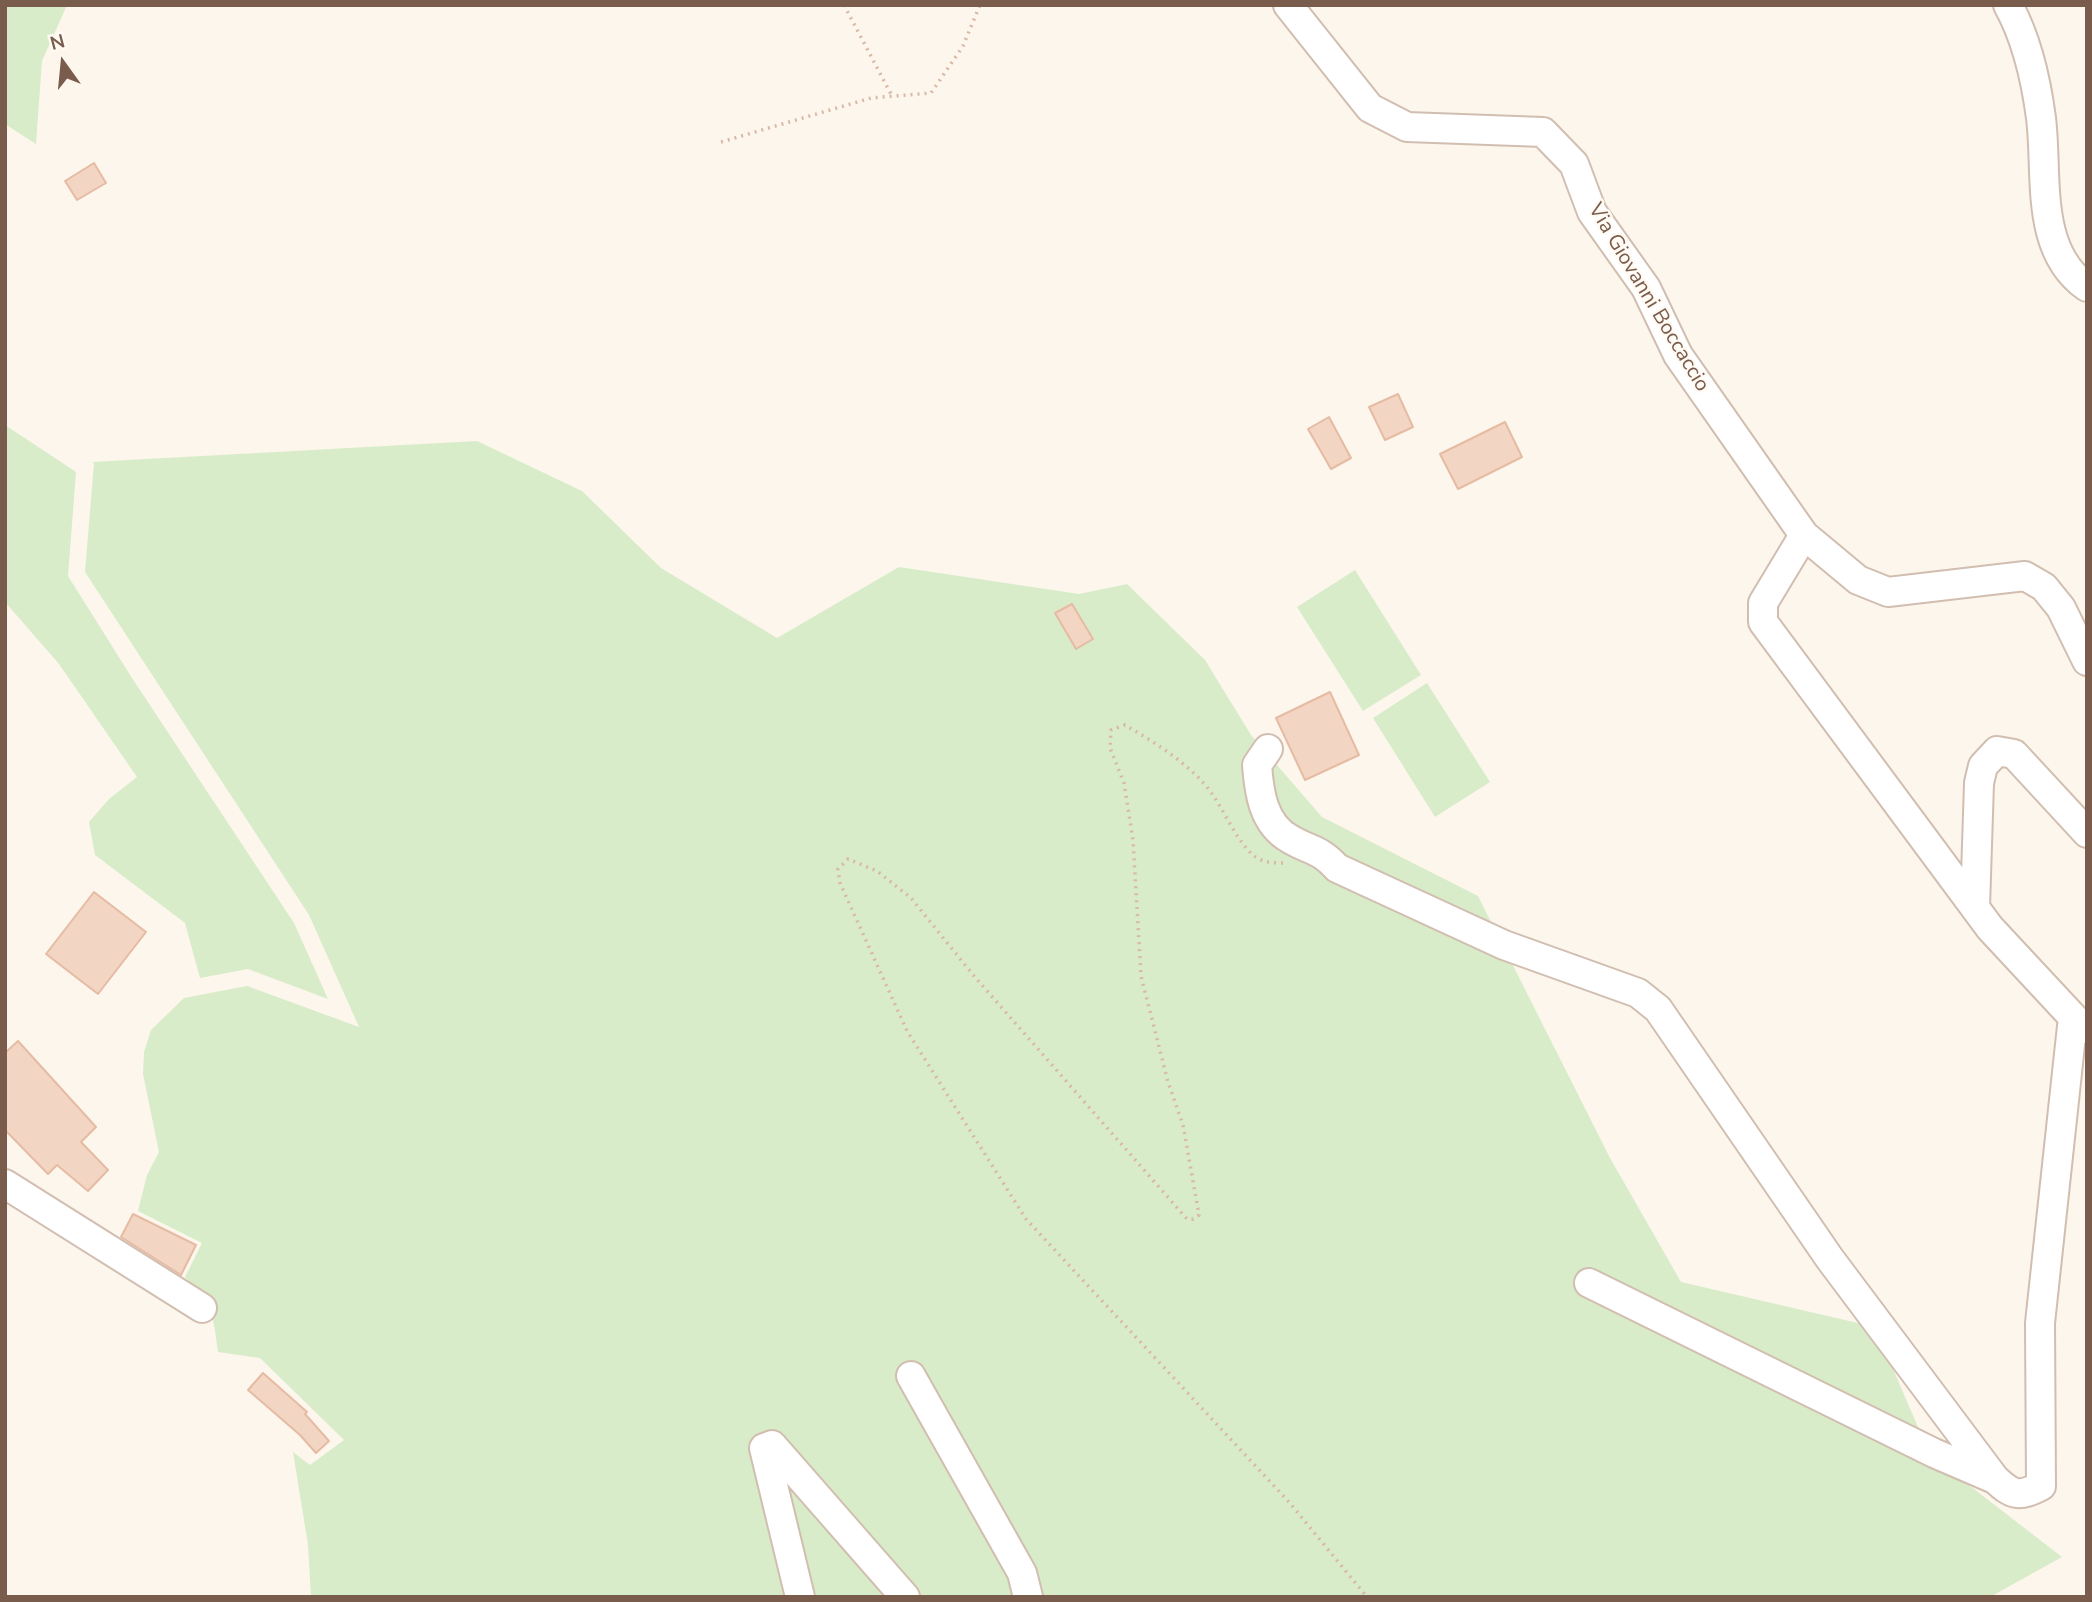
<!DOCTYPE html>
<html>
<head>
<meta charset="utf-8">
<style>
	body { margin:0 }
	#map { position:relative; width:2092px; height:1602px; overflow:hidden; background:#fdf6ec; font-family:"Nunito Sans",sans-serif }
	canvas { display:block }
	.frame { position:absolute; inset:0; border:7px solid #7a5c4d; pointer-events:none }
	.north { position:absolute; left:28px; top:28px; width:70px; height:70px; -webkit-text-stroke:5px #fffaf3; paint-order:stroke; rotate:345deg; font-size:19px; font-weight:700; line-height:28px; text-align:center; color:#7a5c4d }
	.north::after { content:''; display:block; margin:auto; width:24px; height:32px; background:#7a5c4d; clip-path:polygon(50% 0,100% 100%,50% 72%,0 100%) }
</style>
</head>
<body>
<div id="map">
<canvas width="2092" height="1602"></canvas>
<div class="frame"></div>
<div class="north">N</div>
</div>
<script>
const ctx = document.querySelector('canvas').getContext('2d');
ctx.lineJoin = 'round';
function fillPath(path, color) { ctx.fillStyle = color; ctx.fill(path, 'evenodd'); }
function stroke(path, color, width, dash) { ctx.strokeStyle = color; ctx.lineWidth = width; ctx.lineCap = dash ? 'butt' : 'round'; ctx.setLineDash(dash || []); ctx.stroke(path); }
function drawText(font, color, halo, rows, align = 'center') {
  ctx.font = font + ' "Nunito Sans",sans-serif'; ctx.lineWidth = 5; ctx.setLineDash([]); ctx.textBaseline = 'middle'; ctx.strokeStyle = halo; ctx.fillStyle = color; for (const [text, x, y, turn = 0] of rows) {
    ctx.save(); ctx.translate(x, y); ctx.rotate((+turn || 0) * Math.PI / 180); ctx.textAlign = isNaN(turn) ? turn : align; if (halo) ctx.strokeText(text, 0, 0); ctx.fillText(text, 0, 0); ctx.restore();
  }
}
const green = new Path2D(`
	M5 5H67L42 61 36 144 5 124Z
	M5 425 76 472 68 576 132 678 294 923 328 999 248 969 200 978 185 923 95 855 89 822 109 799 137 777 59 664 5 602Z
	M477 441 582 491 661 568 777 638 899 567 1079 594 1127 584 1205 660 1251 735 1322 817 1478 896 1610 1158 1681 1282 1875 1327 1930 1455 2062 1557 1990 1597H311L308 1545 293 1452 310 1465 344 1440 260 1358 218 1352C213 1313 213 1306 185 1277L202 1243 138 1211 147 1175 159 1152 143 1074 144 1052 151 1030 184 998 247 986 359 1027 309 915 85 572 94 463 92 462Z
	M1355 570 1421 675 1363 711 1297 607Z
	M1427 683 1490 782 1435 817 1373 718Z`);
const building = new Path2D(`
	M94 163 106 183 77 200 65 181Z
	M1398 394 1413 427 1385 440 1369 407Z
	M1329 417 1351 458 1331 469 1308 429Z
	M1505 422 1522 457 1458 489 1440 454Z
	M1072 604 1093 639 1076 649 1055 613Z
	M1330 692 1359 755 1305 780 1276 718Z
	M94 892 146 932 98 994 46 954Z
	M18 1041 96 1127 81 1142 108 1170 88 1191 57 1165 48 1174 5 1130V1053Z
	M133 1214 196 1245 181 1275 121 1237Z
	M263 1373 307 1412 305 1414 329 1441 316 1453 300 1435 248 1390Z`);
const path = new Path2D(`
	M844 5 892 96
	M721 142 871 98 931 93 963 46 980 5
	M1283 863C1270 863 1258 862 1249 851 1232 833 1223 807 1207 787 1185 761 1154 742 1125 725L1111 730 1110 748 1124 783 1133 840 1141 976 1168 1082 1183 1125 1199 1215 1193 1219H1187L974 976 911 898 877 871 848 859 838 869 840 883 907 1031 1026 1219 1289 1502 1367 1597`);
const minor = new Path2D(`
	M1288 5 1370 108 1407 127 1543 132 1574 164 1592 212 1646 288 1678 355 1804 535 1858 580 1888 592 2025 576 2044 587 2061 608 2087 661
	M2008 5C2027 39 2036 80 2041 118 2048 174 2034 250 2087 287
	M1804 535 1763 603V622L1990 928 2084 1029
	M1268 749 1257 765C1259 792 1263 824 1290 839 1310 851 1319 848 1337 868L1504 945 1638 993 1658 1009 1830 1259 1995 1479C2013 1496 2019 1497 2041 1486L2040 1323 2073 1017
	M1975 907 1979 783 1983 766 1997 751 2014 754 2087 833
	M5 1184 202 1308
	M1589 1283 1934 1453 1992 1478
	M911 1376 1022 1573 1028 1597
	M800 1597 764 1448 772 1445 905 1597`);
const streetNames = [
	["Via Giovanni Boccaccio",1648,298,59]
];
fillPath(green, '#d8ecc9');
fillPath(building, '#f3d5c3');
stroke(building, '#e6bba3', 2);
stroke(minor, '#d1beb0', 32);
stroke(path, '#d9b8a5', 3.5, [2, 5]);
stroke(minor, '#fff', 28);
drawText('21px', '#7a5c4d', '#fffaf3', streetNames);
</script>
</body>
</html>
